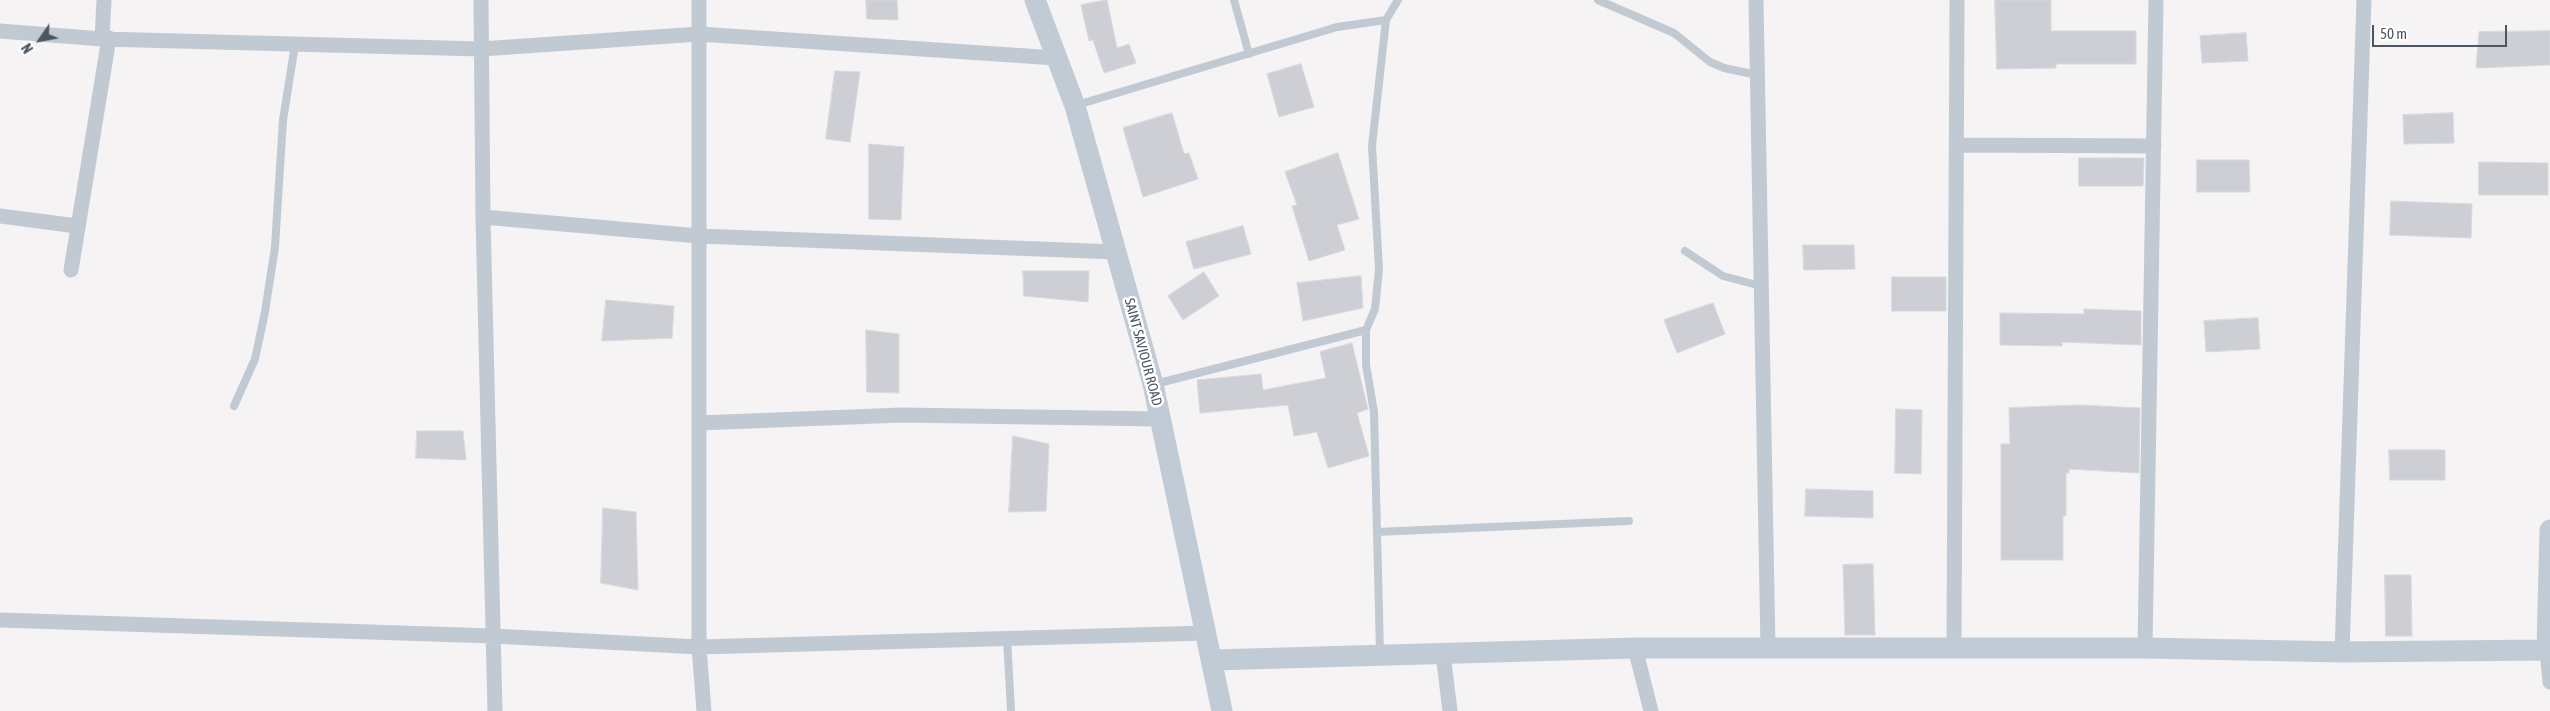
<!DOCTYPE html>
<html>
<head>
<meta charset="utf-8">
<style>
	body { margin:0 }
	#map { position:relative; width:2550px; height:711px; overflow:hidden; background:#f5f3f3; font-family:"Asap Condensed",sans-serif }
	canvas { display:block }
	.north { position:absolute; left:15px; top:15px; width:50px; height:50px; -webkit-text-stroke:4px #fff; paint-order:stroke; rotate:237deg; font-size:14px; font-weight:700; line-height:20px; text-align:center; color:#4a5661 }
	.north::after { content:''; display:block; margin:auto; width:18px; height:22px; background:#4a5661; clip-path:polygon(50% 0,100% 100%,50% 72%,0 100%) }
	.scale { position:absolute; left:2372px; top:25px; width:135px; height:22px; box-sizing:border-box; border:2px solid #4a5661; border-top:0; padding-left:6px; font-size:15px; line-height:18px; white-space:nowrap; color:#4a5661; -webkit-text-stroke:4px #fff; paint-order:stroke }
</style>
</head>
<body>
<div id="map">
<canvas width="2550" height="711"></canvas>
<div class="north">N</div>
<div class="scale">50 m</div>
</div>
<script>
const ctx = document.querySelector('canvas').getContext('2d');
ctx.lineJoin = 'round';
function fillPath(path, color) { ctx.fillStyle = color; ctx.fill(path, 'evenodd'); }
function stroke(path, color, width, dash) { ctx.strokeStyle = color; ctx.lineWidth = width; ctx.lineCap = dash ? 'butt' : 'round'; ctx.setLineDash(dash || []); ctx.stroke(path); }
function drawText(font, color, halo, rows, align = 'center') {
  ctx.font = font + ' "Asap Condensed",sans-serif'; ctx.lineWidth = 5; ctx.setLineDash([]); ctx.textBaseline = 'middle'; ctx.strokeStyle = halo; ctx.fillStyle = color; for (const [text, x, y, turn = 0] of rows) {
    ctx.save(); ctx.translate(x, y); ctx.rotate((+turn || 0) * Math.PI / 180); ctx.textAlign = isNaN(turn) ? turn : align; if (halo) ctx.strokeText(text, 0, 0); ctx.fillText(text, 0, 0); ctx.restore();
  }
}
const building = new Path2D(`
	M866 0H897L898 20 867 19Z
	M1107 0 1117 48 1129 44 1136 63 1104 73 1093 40 1089 41 1081 5Z
	M1995 0H2051V31H2136V64H2056V68L1997 69Z
	M2550 31V65L2476 68 2479 32Z
	M2246 33 2248 61 2202 63 2200 36Z
	M1301 64 1314 107 1279 117 1267 74Z
	M835 71 860 72 850 142 826 139Z
	M1172 113 1184 154 1189 153 1198 179 1143 197 1123 128Z
	M2453 113 2454 143 2404 144 2403 115Z
	M869 144 904 147 901 220 869 219Z
	M1338 153 1359 219 1337 225 1345 250 1309 261 1292 206 1297 205 1285 172Z
	M2079 158H2144L2143 186H2079Z
	M2197 160H2249L2250 192H2197Z
	M2479 162 2548 163V195H2479Z
	M2391 201 2472 204 2471 238 2390 235Z
	M1243 226 1251 254 1194 269 1186 242Z
	M1803 245H1854L1855 269 1804 270Z
	M1023 271H1089L1088 302 1024 296Z
	M1204 272 1219 296 1183 320 1168 296Z
	M1361 276 1363 308 1303 321 1297 283Z
	M1892 277H1946V311H1892Z
	M606 300 674 306 672 338 602 341Z
	M1713 303 1725 334 1677 353 1664 320Z
	M2084 309 2141 311V345L2062 342V346L2000 345V313L2084 314Z
	M2258 318 2260 349 2206 352 2204 321Z
	M866 330 899 334V393L867 392Z
	M1352 343 1368 409 1357 413 1369 456 1328 468 1317 432 1294 436 1288 405 1200 413 1197 380 1261 374 1263 390 1326 378 1320 352Z
	M2079 405 2140 408 2139 473 2069 469V473H2066V516H2063V560H2001V444H2010L2009 408Z
	M1896 409 1922 410 1921 474 1895 473Z
	M417 431H463L466 460 416 458Z
	M1013 436 1049 444 1046 511 1009 512Z
	M2389 450H2445V480H2390Z
	M1806 489 1873 491V518L1805 516Z
	M603 508 636 512 638 590 601 583Z
	M1873 564 1875 635H1845L1843 565Z
	M2385 575H2411L2412 636H2386Z`);
const lane = new Path2D(`
	M1234 0 1249 54
	M1598 0 1674 33 1710 62 1724 68 1757 75
	M1077 105 1337 27 1386 20
	M1685 251 1723 276 1761 286
	M1155 384 1366 330
	M234 406 255 359 265 312 275 247 283 120 295 45
	M1377 532 1629 521
	M1007 638 1011 711
	M1380 653 1374 412 1366 365V330L1375 309 1379 269 1372 146 1386 20 1398 0`);
const street = new Path2D(`
	M481 0 483 217 495 711
	M699 0V647L704 711
	M1756 0 1768 649
	M0 31 102 39 481 49 699 34 1056 58
	M102 39 104 0
	M1957 145 2154 146
	M0 216 77 226
	M483 217 699 236 1117 252
	M71 270 109 38
	M699 423 902 415 1160 419
	M0 620 493 636 699 647 1206 633
	M1635 648 1651 711
	M1954 648 1957 0
	M2145 648 2156 0
	M2547 650 2550 682
	M2342 652 2364 0
	M1443 654 1450 711`);
const secondary = new Path2D(`
	M1035 0 1075 106 1153 384 1222 711
	M1213 660 1635 648H2145L2342 652 2547 650 2550 530`);
const streetNames = [
	["SAINT SAVIOUR ROAD",1143,352,75]
];
fillPath(building, '#cdcfd5');
stroke(building, '#d7d9de', 1);
stroke(lane, '#c1cad2', 8);
stroke(street, '#c1cad2', 15);
stroke(secondary, '#c1cbd6', 21);
drawText('14px', '#4a5661', '#fff', streetNames);
</script>
</body>
</html>
